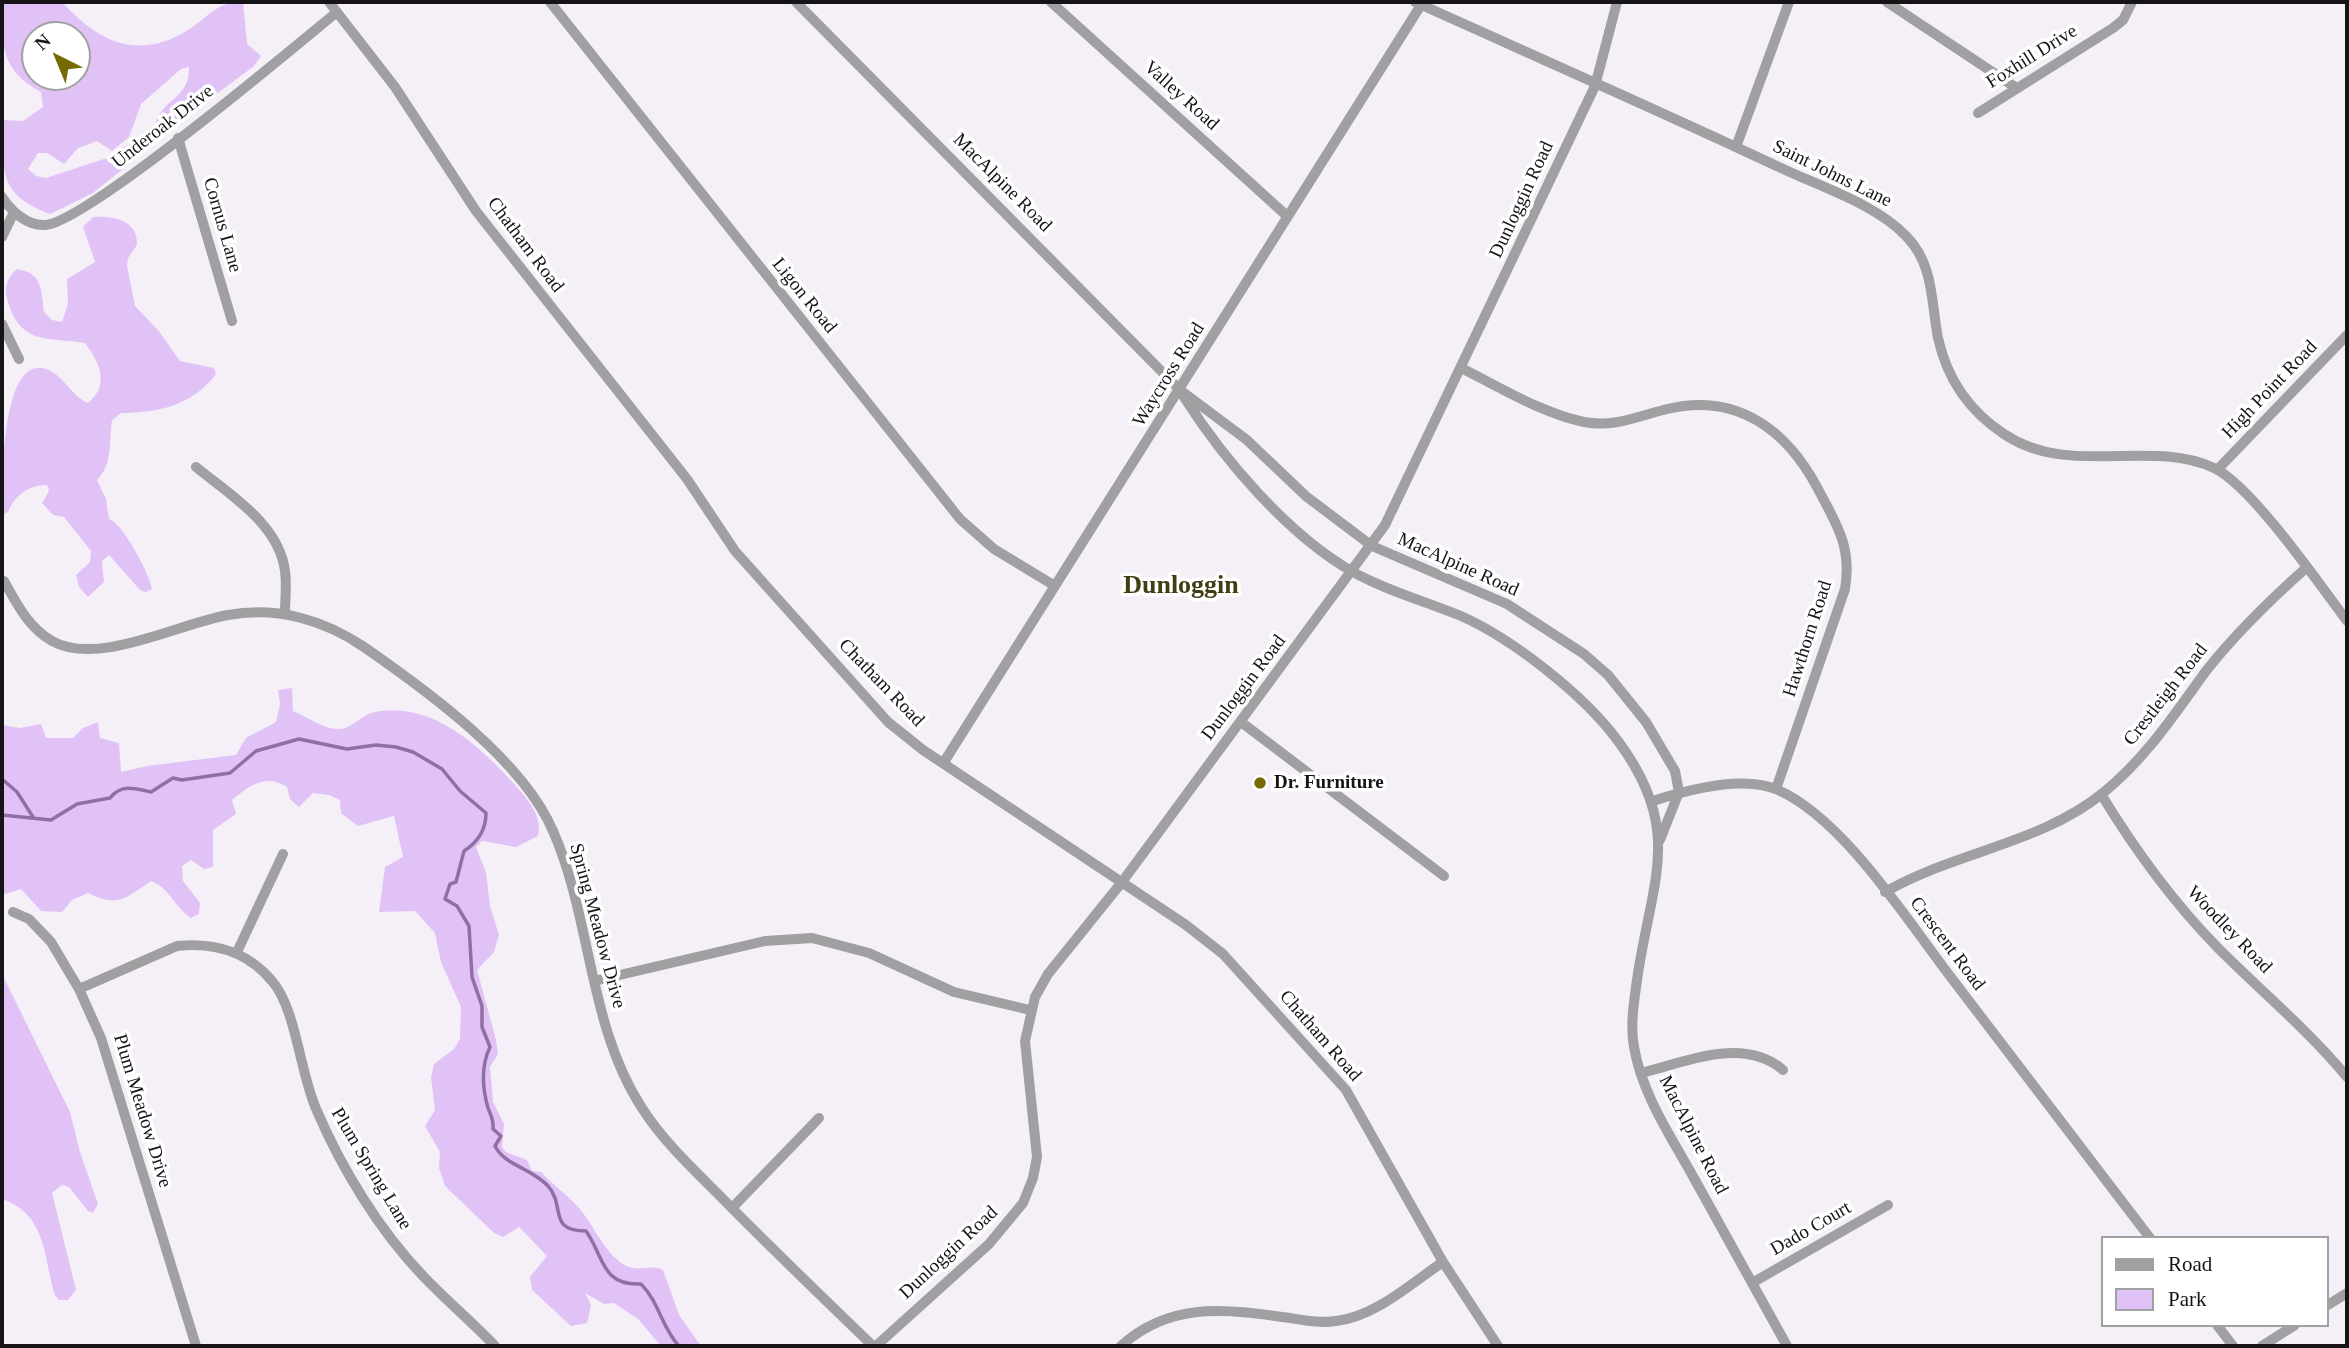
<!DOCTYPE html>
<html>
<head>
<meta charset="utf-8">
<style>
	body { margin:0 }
	#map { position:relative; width:2349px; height:1348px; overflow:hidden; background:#f5f0f8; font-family:Georgia,serif }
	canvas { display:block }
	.frame { position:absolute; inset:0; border:4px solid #161417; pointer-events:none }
	.legend { position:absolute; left:2101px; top:1236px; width:228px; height:91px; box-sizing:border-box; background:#fff; border:2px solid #a2a1a2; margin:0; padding:9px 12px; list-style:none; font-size:21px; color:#161417 }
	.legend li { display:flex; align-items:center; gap:14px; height:35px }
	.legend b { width:35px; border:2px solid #a2a1a2 }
	.north { position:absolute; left:21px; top:21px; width:70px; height:70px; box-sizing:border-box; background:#fff; border:2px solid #a2a1a2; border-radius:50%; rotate:317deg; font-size:19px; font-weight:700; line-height:28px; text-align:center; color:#161417 }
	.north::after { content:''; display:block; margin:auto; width:24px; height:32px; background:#776a03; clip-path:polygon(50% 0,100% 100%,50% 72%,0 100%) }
</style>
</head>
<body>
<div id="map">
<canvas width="2349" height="1348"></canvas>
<div class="frame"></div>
<ul class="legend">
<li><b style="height:9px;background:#a09fa2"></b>Road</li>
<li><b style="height:19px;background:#e1c2f6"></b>Park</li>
</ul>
<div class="north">N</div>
</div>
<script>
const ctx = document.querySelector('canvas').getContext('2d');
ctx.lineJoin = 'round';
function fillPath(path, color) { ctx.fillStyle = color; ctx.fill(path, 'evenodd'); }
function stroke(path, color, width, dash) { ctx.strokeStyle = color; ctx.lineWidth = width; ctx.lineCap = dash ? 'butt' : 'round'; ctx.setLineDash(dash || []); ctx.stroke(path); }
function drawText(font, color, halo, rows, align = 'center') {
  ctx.font = font + ' Georgia,serif'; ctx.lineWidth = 7; ctx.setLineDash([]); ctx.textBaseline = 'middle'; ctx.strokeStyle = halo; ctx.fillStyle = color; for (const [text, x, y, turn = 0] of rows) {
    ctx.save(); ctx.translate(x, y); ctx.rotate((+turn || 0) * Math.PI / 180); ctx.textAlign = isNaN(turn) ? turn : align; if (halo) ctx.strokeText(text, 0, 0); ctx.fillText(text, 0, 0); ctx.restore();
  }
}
const green = new Path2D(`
	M2 2H62C99 43 140 62 191 28 211 14 218 2 243 2L247 44 261 56 254 66 171 128 163 130 156 122C164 98 190 98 189 67L181 69 141 104 129 137 112 151 97 141 78 148 64 164 47 153H38L28 169 36 176 46 178 110 157 119 148 134 143 140 149 138 157 93 193 50 214C0 195 2 174 2 120L23 121 43 107 41 92C0 70 2 45 2 2ZM35 35H77V77H35Z
	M93 217C114 216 138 220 137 245L128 258 127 266 135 306 158 330 180 361 214 368 216 374C193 405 158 413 121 413L112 420C109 442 113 464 97 480L106 499 109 519C123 523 150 575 152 589L146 592 140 590 109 555 102 561 104 582 88 597 79 587 76 575 90 562 91 551 64 517 53 515 42 503 49 491 47 485C30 484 14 496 8 512L2 515C2 487 0 354 46 369 63 374 71 396 88 403 110 385 100 363 85 343 46 337 19 345 7 298 4 286 8 277 17 269 43 273 41 290 44 312L52 320 62 322 68 303 67 279 95 262 83 227Z
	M292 688 293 711C306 716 324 729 337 729 352 730 360 715 375 712 432 701 480 746 515 785 528 800 543 816 538 836L516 847 482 841 476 847 486 872 490 906 499 935 494 952 477 970 496 1040 498 1054 490 1067 493 1102 504 1124 502 1147 506 1152 527 1160 532 1171 541 1172C554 1186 572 1198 583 1213 595 1229 605 1252 623 1264 638 1274 650 1263 663 1270L679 1315 701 1346H661L638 1319 614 1303 604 1304 585 1293 591 1305 587 1323 571 1326 532 1290 530 1277 547 1256 519 1227 503 1237 494 1233 445 1186 439 1168 440 1152 425 1126 435 1110 431 1077 434 1064 454 1049 460 1039 461 1007 441 962 435 933 415 911 379 912 385 867 403 857 394 816 358 826 341 813 340 800 329 795 313 793 299 807 290 799 287 787C265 773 249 786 232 800L236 814 213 830V867L204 869 191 860 182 866 183 881 200 903 199 914 191 918C174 907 170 888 151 881 126 898 118 908 88 893L72 900 62 912 41 911 21 889 2 895V725L20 728 41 724 46 738H73L83 728 98 722 100 738 119 743 121 772 147 766 236 755 246 738 276 722 280 704 278 690Z
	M2 974 70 1112 80 1152 98 1204 93 1213 88 1211 69 1187 62 1185 52 1193 76 1290 68 1300H59L55 1295C43 1256 47 1217 5 1200L2 1201Z`);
const stream = new Path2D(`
	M2 779 17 792 33 817
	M2 815 51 820 77 804 110 798C121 784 134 788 151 792L173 778 182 780 230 773 256 751 299 739 347 749 376 745 396 747 413 752 442 769 460 791 486 813C486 830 478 842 464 851L456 882 450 884 445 899 457 906 469 926 472 977 482 1006V1027L490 1047C481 1066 482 1087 488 1108 491 1116 494 1120 493 1129L501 1136 495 1146C504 1165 533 1169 548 1186 566 1206 547 1231 586 1231 604 1256 601 1286 641 1284 659 1302 662 1328 679 1346`);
const minor = new Path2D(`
	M329 2 395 87 476 211 687 479 735 551 888 722 923 750 1186 925 1223 954 1346 1090 1443 1262 1498 1346
	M550 2 960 519 994 549 1055 586
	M796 2 1180 390 1247 440 1307 497 1372 546 1507 604 1584 654 1608 675 1646 722 1675 771 1679 792 1660 840
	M1051 2 1287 216
	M1415 2C1537 57 1660 111 1781 168 1821 187 1876 204 1907 237 1934 265 1931 302 1938 338 1947 379 1969 411 2004 434 2069 478 2149 438 2214 468 2251 485 2320 585 2347 621
	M1887 2 2015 87
	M1978 113 2113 28 2123 20 2132 2
	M178 138 232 321
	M1736 147 1789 2
	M2 197C11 211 27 226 45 225 86 223 293 48 337 12
	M2 237 14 212
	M2 324 19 359
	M1461 368C1500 387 1541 413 1584 422 1613 428 1639 416 1667 409 1737 392 1787 430 1818 489 1837 525 1852 547 1845 589L1776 789
	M1184 397C1224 460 1288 535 1353 572 1387 591 1425 601 1461 616 1513 639 1584 695 1618 741 1685 831 1651 881 1637 980 1634 1002 1630 1025 1634 1047 1642 1095 1672 1138 1695 1180 1726 1235 1756 1291 1787 1346
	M196 467C230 495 279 524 285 571 287 584 285 600 285 614
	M2218 469 2347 335
	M4 581C17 604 28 627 52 641 98 667 180 623 228 615 277 606 324 620 364 647 426 690 523 760 553 831 592 920 588 1025 642 1108 663 1141 692 1168 720 1196 770 1247 821 1296 873 1346
	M1241 722 1444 876
	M944 762 1421 5
	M2101 794C2135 850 2172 901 2218 948 2261 991 2308 1030 2347 1077
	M1653 801C1687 790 1744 775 1778 790 1844 819 1909 923 1953 980 2019 1066 2084 1152 2150 1238
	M1885 892C1954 852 2040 844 2103 793 2146 758 2174 715 2206 671 2236 633 2270 600 2306 568
	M13 912 29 919 51 942 79 989 101 1038 196 1346
	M237 952 283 854
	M594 981 765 941 812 938 869 953 954 992 1030 1010
	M79 989 177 946C214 942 248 952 272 981 296 1008 300 1074 317 1111 342 1169 379 1230 423 1276 446 1300 472 1322 495 1346
	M1641 1073C1686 1062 1743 1036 1783 1070
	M732 1208 819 1118
	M1752 1283 1888 1205
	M2326 1306 2347 1293
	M2217 1325 2233 1346
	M876 1346 989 1244 1023 1203 1033 1178 1037 1157 1025 1041 1035 997 1048 974 1122 882 1385 525 1595 86 1617 2
	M1121 1346C1168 1303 1224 1308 1282 1317 1300 1319 1318 1324 1336 1321 1376 1316 1410 1284 1443 1262
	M2262 1346 2295 1325`);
const markers = [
	[1260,783,7,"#776a03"]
];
const streetNames = [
	["Foxhill Drive",2032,57,-32],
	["Valley Road",1181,96,42],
	["Underoak Drive",163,127,-38],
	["Saint Johns Lane",1832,174,26],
	["MacAlpine Road",1002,183,45],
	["Dunloggin Road",1522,200,-65],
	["Cornus Lane",222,225,74],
	["Chatham Road",525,245,53],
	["Ligon Road",804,296,51],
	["Waycross Road",1169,375,-58],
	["High Point Road",2270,390,-46],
	["MacAlpine Road",1458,565,24],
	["Hawthorn Road",1808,639,-72],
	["Chatham Road",881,683,46],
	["Dunloggin Road",1244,688,-53],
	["Crestleigh Road",2166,695,-52],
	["Spring Meadow Drive",597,926,75],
	["Woodley Road",2229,930,46],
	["Crescent Road",1947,944,53],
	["Chatham Road",1320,1036,49],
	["Plum Meadow Drive",142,1111,73],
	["MacAlpine Road",1693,1135,63],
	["Plum Spring Lane",371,1169,59],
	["Dado Court",1811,1229,-30],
	["Dunloggin Road",949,1253,-43]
];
const poiNames = [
	["Dr. Furniture",1274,783]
];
const districtNames = [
	["Dunloggin",1181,586]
];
fillPath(green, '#e1c2f6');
stroke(stream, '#9070a4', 3.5);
stroke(minor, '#a09fa2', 10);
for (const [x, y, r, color] of markers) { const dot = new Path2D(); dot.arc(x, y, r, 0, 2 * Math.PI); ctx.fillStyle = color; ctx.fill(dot); stroke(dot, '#fff', 2.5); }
drawText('19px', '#161417', '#fff', streetNames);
drawText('bold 19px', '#161417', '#fff', poiNames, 'left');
drawText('bold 26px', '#433d14', '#fff', districtNames);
</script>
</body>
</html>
